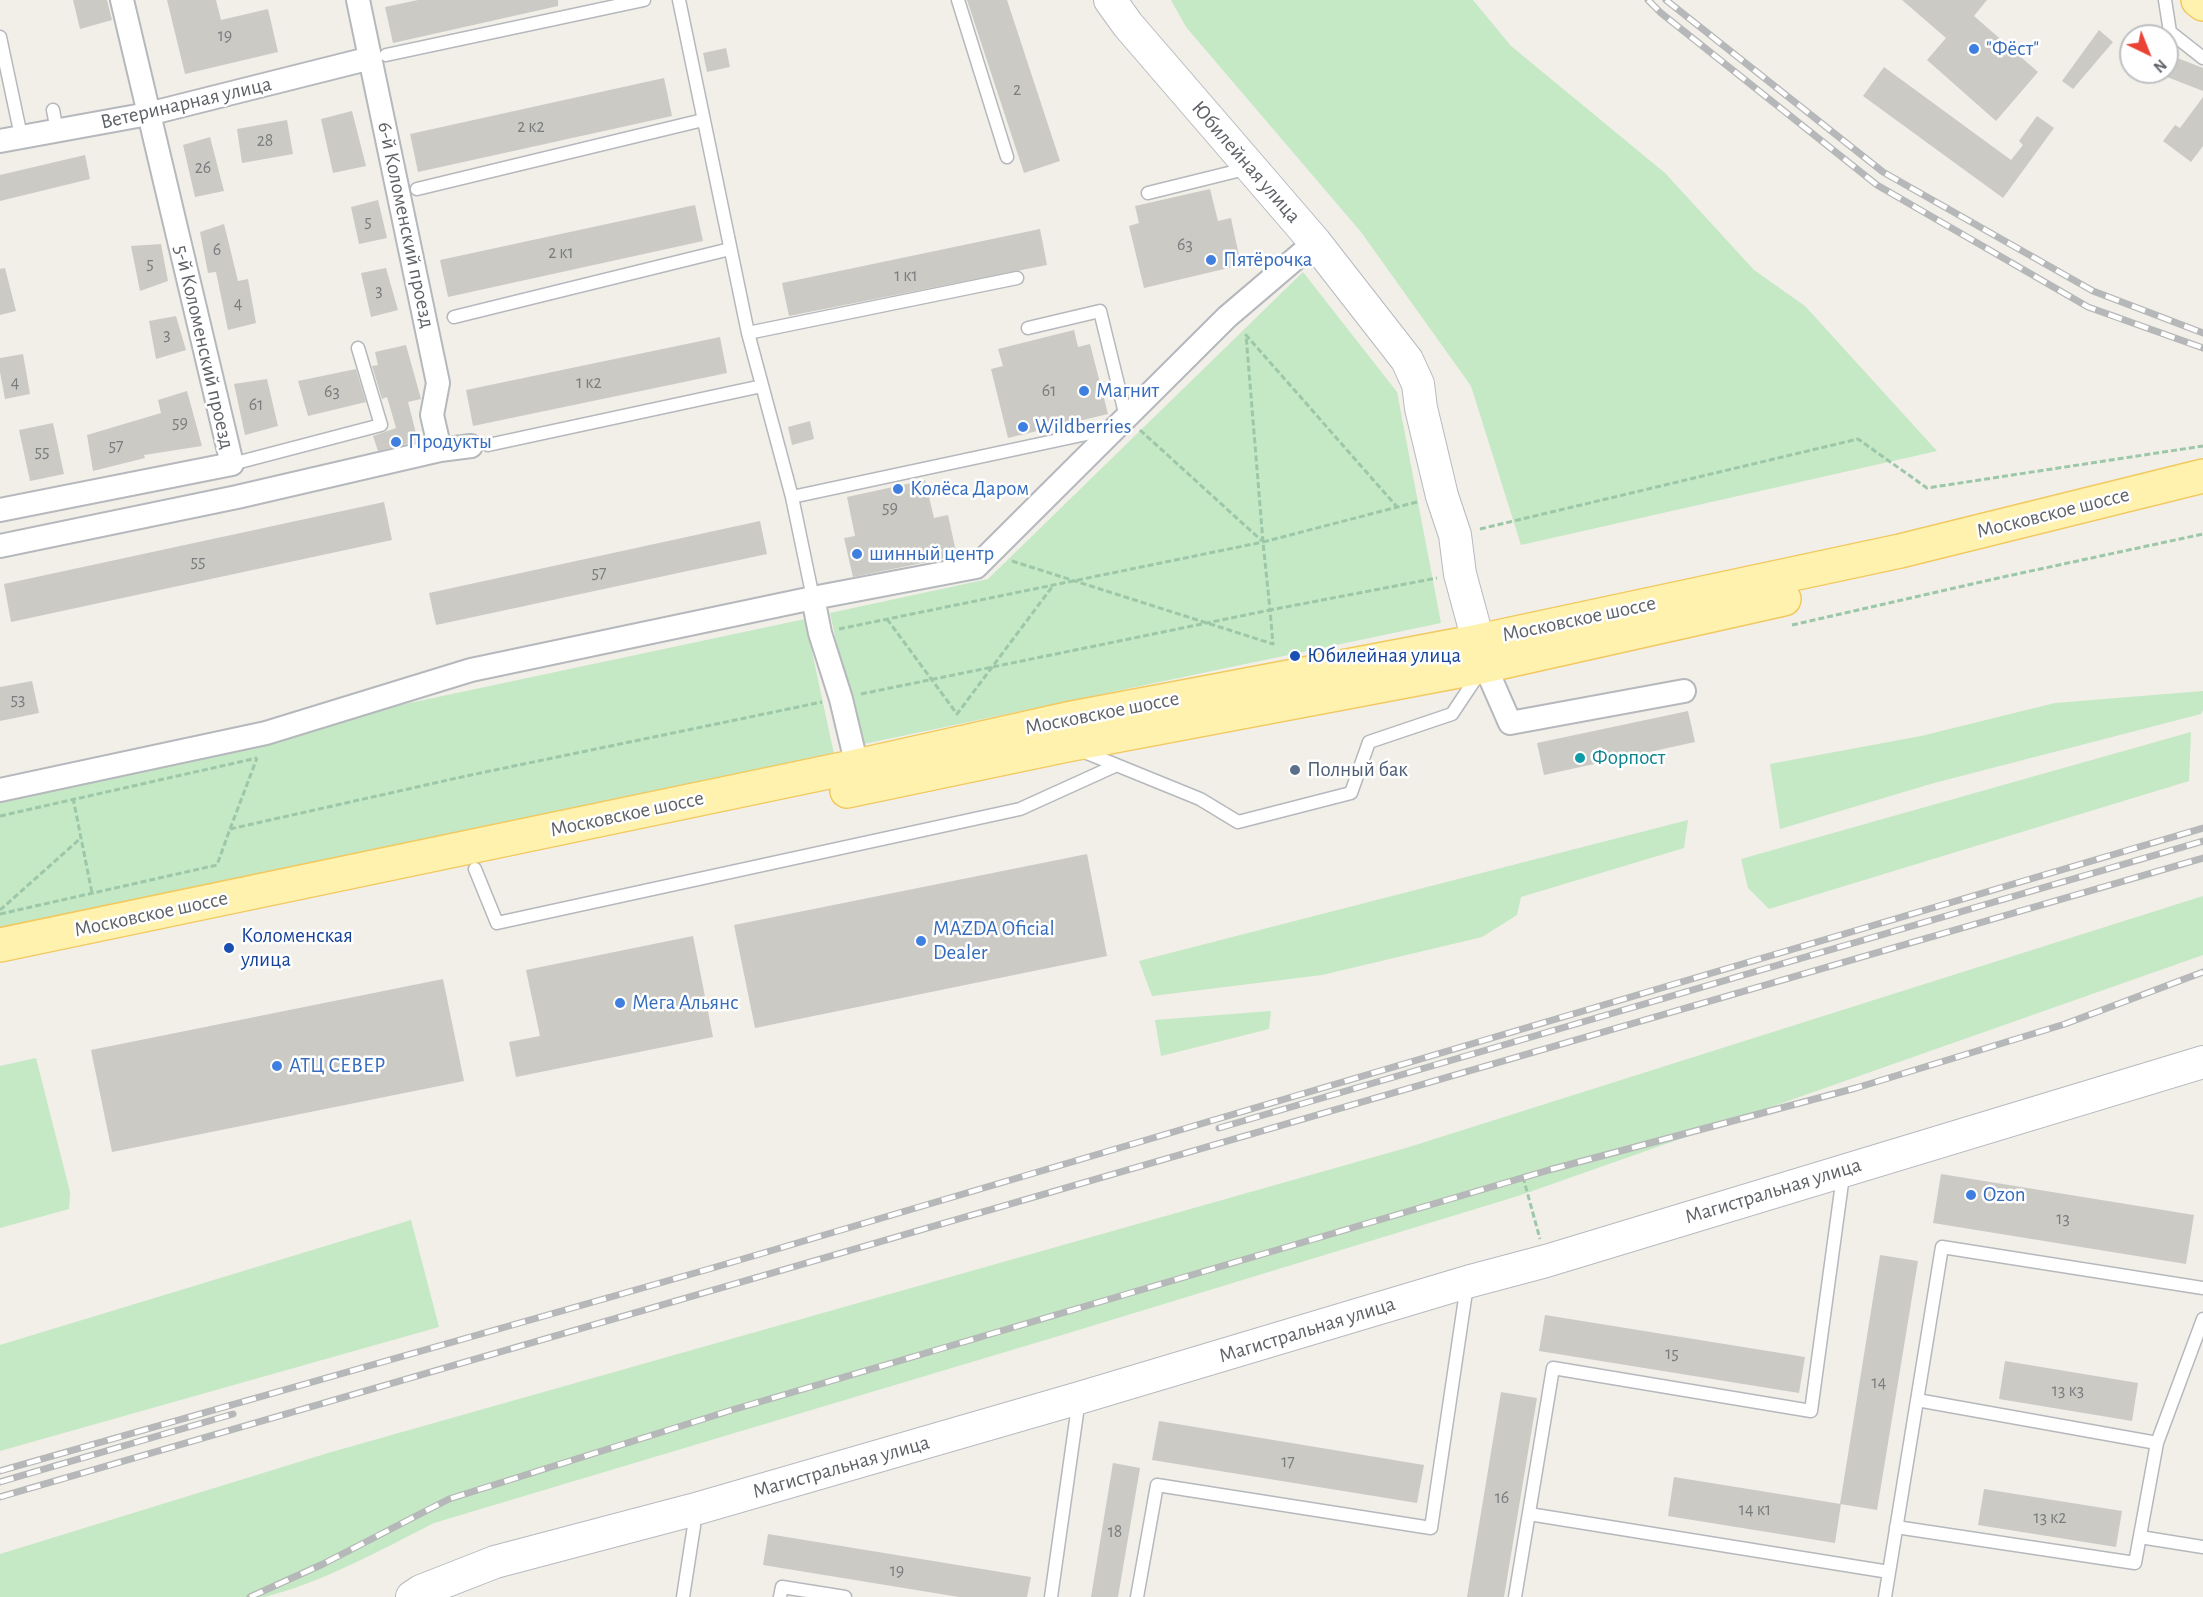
<!DOCTYPE html>
<html>
<head>
<meta charset="utf-8">
<style>
	body { margin:0 }
	#map { position:relative; width:2203px; height:1597px; overflow:hidden; background:#f1efe8; font-family:"Alegreya Sans",sans-serif }
	canvas { display:block }
	.north { position:absolute; left:2119px; top:24px; width:60px; height:60px; box-sizing:border-box; background:#fff; border:2px solid #bfc1c3; border-radius:50%; rotate:137deg; font-size:16px; font-weight:700; line-height:24px; text-align:center; color:#5f6368 }
	.north::after { content:''; display:block; margin:auto; width:21px; height:27px; background:#ea4335; clip-path:polygon(50% 0,100% 100%,50% 72%,0 100%) }
</style>
</head>
<body>
<div id="map">
<canvas width="2203" height="1597"></canvas>
<div class="north">N</div>
</div>
<script>
const ctx = document.querySelector('canvas').getContext('2d');
ctx.lineJoin = 'round';
function fillPath(path, color) { ctx.fillStyle = color; ctx.fill(path, 'evenodd'); }
function stroke(path, color, width, dash) { ctx.strokeStyle = color; ctx.lineWidth = width; ctx.lineCap = dash ? 'butt' : 'round'; ctx.setLineDash(dash || []); ctx.stroke(path); }
function drawText(font, color, halo, rows, align = 'center') {
  ctx.font = font + ' "Alegreya Sans",sans-serif'; ctx.lineWidth = 5; ctx.setLineDash([]); ctx.textBaseline = 'middle'; ctx.strokeStyle = halo; ctx.fillStyle = color; for (const [text, x, y, turn = 0] of rows) {
    ctx.save(); ctx.translate(x, y); ctx.rotate((+turn || 0) * Math.PI / 180); ctx.textAlign = isNaN(turn) ? turn : align; if (halo) ctx.strokeText(text, 0, 0); ctx.fillText(text, 0, 0); ctx.restore();
  }
}
const green = new Path2D(`
	M1171 0H1473L1511 46 1665 173 1754 270 1805 306 1937 451 1521 545 1471 386 1361 232 1186 27Z
	M1303 272 1397 392 1441 623 859 745 830 613 988 579Z
	M805 619 834 754 0 928V790Z
	M2203 691V710L2201 714 1934 783 1780 829 1770 764 1921 736 2055 703Z
	M2191 732 2189 781 1769 909 1748 888 1741 859Z
	M1688 820 1684 848 1521 897 1517 915 1482 937 1322 975 1152 996 1139 961Z
	M2203 896V955L1518 1196 1062 1335 434 1523C379 1551 325 1581 265 1597H0V1554L328 1453 1406 1148Z
	M1271 1011 1269 1029 1161 1056 1155 1020Z
	M36 1058 70 1192 69 1209 0 1228V1066Z
	M411 1220 439 1327 0 1451V1345Z`);
const building = new Path2D(`
	M73 0H107L112 20 80 29Z
	M167 0H216L221 20 268 9 278 52 185 74Z
	M418 0H558V6L393 43 385 7Z
	M967 0H1007L1060 161 1024 173Z
	M1902 0H1987L1974 16 2038 72 1996 121 1927 60 1946 38Z
	M2099 30 2113 42 2073 89 2062 81Z
	M726 48 730 67 707 72 703 53Z
	M2167 54 2203 68V91L2167 77Z
	M1884 67 2011 160 2023 145 2019 141 2037 116 2054 128 2003 198 1863 96Z
	M664 78 672 116 418 172 410 134Z
	M2203 97V146L2191 162 2163 141 2175 125 2180 128Z
	M352 111 366 166 333 173 321 119Z
	M287 120 293 154 242 163 237 129Z
	M210 137 224 191 195 197 183 145Z
	M85 155 90 179 0 201V175Z
	M1210 189 1218 221 1231 218 1241 265 1144 288 1129 226 1139 223 1135 206Z
	M378 200 387 238 359 244 351 207Z
	M695 205 703 241 448 297 440 260Z
	M224 224 238 281 248 279 256 323 228 330 216 272 208 273 200 232Z
	M1040 229 1047 265 789 316 782 283Z
	M161 244 168 281 140 291 131 246Z
	M5 268 16 311 0 315V269Z
	M386 268 398 310 371 317 361 273Z
	M176 316 186 350 156 359 149 321Z
	M1074 330 1078 347 1090 344 1108 414 1008 438 991 369 1003 366 998 349Z
	M720 337 727 373 473 426 466 390Z
	M406 345 421 399 408 402 418 441 378 451 373 436 396 428 387 397 382 399 372 366 378 365 375 352Z
	M23 354 30 394 5 399 0 372V358Z
	M356 369 366 402 308 416 298 381Z
	M267 379 278 426 245 435 234 384Z
	M187 391 202 446 144 455 145 458 93 471 87 435 161 413 158 400Z
	M810 421 814 439 792 445 788 427Z
	M53 423 64 474 30 481 19 430Z
	M925 480 934 518 948 515 957 556 853 577 844 538 855 536 847 497Z
	M384 502 392 540 11 622 4 584Z
	M760 521 767 554 436 625 429 593Z
	M32 681 39 713 0 721V687Z
	M1688 711 1695 742 1544 775 1537 743Z
	M1087 854 1107 956 755 1028 734 925Z
	M693 936 713 1037 516 1077 509 1042 540 1036 526 970Z
	M443 979 464 1081 112 1152 91 1050Z
	M1941 1174 2194 1215 2186 1264 1933 1223Z
	M1880 1255 1918 1261 1877 1510 1840 1504Z
	M1545 1315 1805 1357 1799 1393 1539 1351Z
	M2005 1361 2138 1383 2132 1421 1999 1399Z
	M1501 1392 1537 1398 1504 1597H1467Z
	M1159 1421 1424 1465 1417 1503 1152 1460Z
	M1113 1463 1140 1468 1118 1597H1091Z
	M1674 1477 1841 1504 1835 1543 1668 1516Z
	M1984 1489 2122 1511 2116 1547 1978 1525Z
	M768 1534 1031 1577 1027 1597H959L763 1565Z`);
const path = new Path2D(`
	M1140 430 1262 541
	M1480 529 1858 439 1927 488 2203 446
	M1263 542 1246 335 1398 508
	M1012 561 1273 644 1270 610 1437 578
	M887 619 957 714 1052 587
	M1792 625 2003 577 2203 534
	M839 629 1263 542
	M861 694 1270 610 1263 542 1417 502
	M73 798 92 893
	M0 816 257 758
	M230 829 257 758
	M0 910 81 838
	M0 914 217 865 230 829 466 776 822 702
	M1523 1177 1540 1239`);
const lane = new Path2D(`
	M679 0 748 333 792 497 813 598
	M958 0 1007 157
	M2165 0 2170 32 2203 58
	M0 37 21 136
	M386 55 644 0
	M53 110 57 131
	M417 189 703 120
	M1148 193 1249 168
	M454 317 730 249
	M1028 328 1100 311 1126 417
	M748 333 1017 278
	M488 445 762 386
	M232 464 381 425 358 348
	M792 497 1110 429
	M1082 751 1200 799 1238 822 1351 793 1369 742 1452 714 1480 672
	M475 869 497 923 1020 809 1117 765
	M1917 1400 2157 1443
	M1529 1514 1889 1572
	M1896 1527 2135 1563 2157 1443 2203 1319
	M2140 1537 2203 1547
	M683 1597 694 1526 692 1511
	M780 1597 782 1587 845 1597
	M1051 1597 1079 1399
	M1137 1597 1157 1485 1431 1528 1467 1285
	M1515 1597 1553 1368 1811 1411 1842 1183 1846 1174
	M1885 1597 1942 1247 2203 1288`);
const street = new Path2D(`
	M358 0 438 383 432 415 440 450
	M0 141 148 114 371 58
	M0 510 232 464 122 0
	M0 546 237 497 440 450 471 446
	M813 598 820 633 841 699 857 766
	M1485 666 1510 723 1684 691
	M0 790 266 733 471 670 813 598 976 567 1227 317 1315 242`);
const secondary = new Path2D(`
	M1110 0 1128 25 1315 242 1407 360 1418 384 1421 408 1442 496 1455 535 1460 574 1485 666
	M412 1597 421 1591 495 1562 692 1510 1079 1398 1467 1282 1546 1261 2203 1062`);
const primary = new Path2D(`
	M2198 0 2203 4
	M847 791 1067 745 1485 666 1784 599
	M0 945 857 766 1067 719 1479 641 1900 551 2203 476`);
const rail = new Path2D(`
	M1648 0 1661 13 1877 185 2088 307 2203 348
	M1666 0 1883 172 2093 291 2203 333
	M1219 1128 2203 841
	M0 1471 709 1269 2203 828
	M0 1482 233 1414
	M0 1497 2203 858
	M250 1597 323 1564 449 1499 732 1410 1549 1170 1856 1088 2065 1024 2203 972`);
const markers = [
	[1974,49,6,"#3f7fe0"],
	[1211,260,6,"#3f7fe0"],
	[1084,391,6,"#3f7fe0"],
	[1023,427,6,"#3f7fe0"],
	[396,442,6,"#3f7fe0"],
	[898,489,6,"#3f7fe0"],
	[857,554,6,"#3f7fe0"],
	[1295,656,6,"#1a4fb4"],
	[1580,758,6,"#0f9aa8"],
	[1295,770,6,"#5c6f8a"],
	[921,941,6,"#3f7fe0"],
	[229,948,6,"#1a4fb4"],
	[620,1003,6,"#3f7fe0"],
	[277,1066,6,"#3f7fe0"],
	[1971,1195,6,"#3f7fe0"]
];
const numberNames = [
	["19",225,36],
	["2",1017,90],
	["2 к2",531,127],
	["28",265,141],
	["26",203,168],
	["5",368,222],
	["63",1185,245],
	["6",217,250],
	["2 к1",561,253],
	["5",150,264],
	["1 к1",906,276],
	["3",379,291],
	["4",238,304],
	["3",167,335],
	["4",15,383],
	["1 к2",589,383],
	["61",1049,391],
	["63",332,392],
	["61",256,405],
	["59",180,423],
	["57",116,446],
	["55",42,452],
	["59",890,508],
	["55",198,562],
	["57",599,573],
	["53",18,700],
	["13",2063,1219],
	["15",1672,1354],
	["14",1879,1383],
	["13 к3",2068,1391],
	["17",1288,1462],
	["16",1502,1498],
	["14 к1",1755,1510],
	["13 к2",2050,1518],
	["18",1115,1532],
	["19",897,1571]
];
const shopNames = [
	["\"Фёст\"",1986,49],
	["Пятёрочка",1223,260],
	["Магнит",1096,391],
	["Wildberries",1035,427],
	["Продукты",408,442],
	["Колёса Даром",910,489],
	["шинный центр",869,554],
	["MAZDA Oficial",933,929],
	["Dealer",933,953],
	["Мега Альянс",632,1003],
	["АТЦ СЕВЕР",289,1066],
	["Ozon",1983,1195]
];
const streetNames = [
	["Ветеринарная улица",186,103,-13],
	["Юбилейная улица",1246,162,49],
	["6-й Коломенский проезд",406,225,78],
	["5-й Коломенский проезд",204,347,77],
	["Московское шоссе",2053,513,-14],
	["Московское шоссе",1579,619,-12],
	["Московское шоссе",1102,713,-11],
	["Московское шоссе",627,814,-12],
	["Московское шоссе",151,914,-12],
	["Магистральная улица",1773,1191,-17],
	["Магистральная улица",1307,1330,-17],
	["Магистральная улица",841,1467,-16]
];
const transitNames = [
	["Юбилейная улица",1307,656],
	["Коломенская",241,936],
	["улица",241,960]
];
const cultureNames = [
	["Форпост",1592,758]
];
const serviceNames = [
	["Полный бак",1307,770]
];
fillPath(green, '#c5e8c5');
fillPath(building, '#cccac5');
stroke(lane, '#b5b8bc', 15);
stroke(street, '#b5b8bc', 26);
stroke(secondary, '#b6babf', 34);
stroke(primary, '#f2c960', 36);
stroke(path, '#9cc7a9', 3, [6, 3]);
stroke(lane, '#fff', 12);
stroke(street, '#fff', 22);
stroke(secondary, '#fff', 32);
stroke(primary, '#fff2af', 33);
stroke(rail, '#b6b7b8', 7);
stroke(rail, '#fff', 4.5, [14]);
for (const [x, y, r, color] of markers) { const dot = new Path2D(); dot.arc(x, y, r, 0, 2 * Math.PI); ctx.fillStyle = color; ctx.fill(dot); stroke(dot, '#fff', 2); }
drawText('18px', '#7a7d7f', null, numberNames);
drawText('21px', '#366cbe', '#fff', shopNames, 'left');
drawText('21px', '#5f6368', '#fff', streetNames);
drawText('21px', '#164399', '#fff', transitNames, 'left');
drawText('21px', '#0d838f', '#fff', cultureNames, 'left');
drawText('21px', '#4e5e75', '#fff', serviceNames, 'left');
</script>
</body>
</html>
